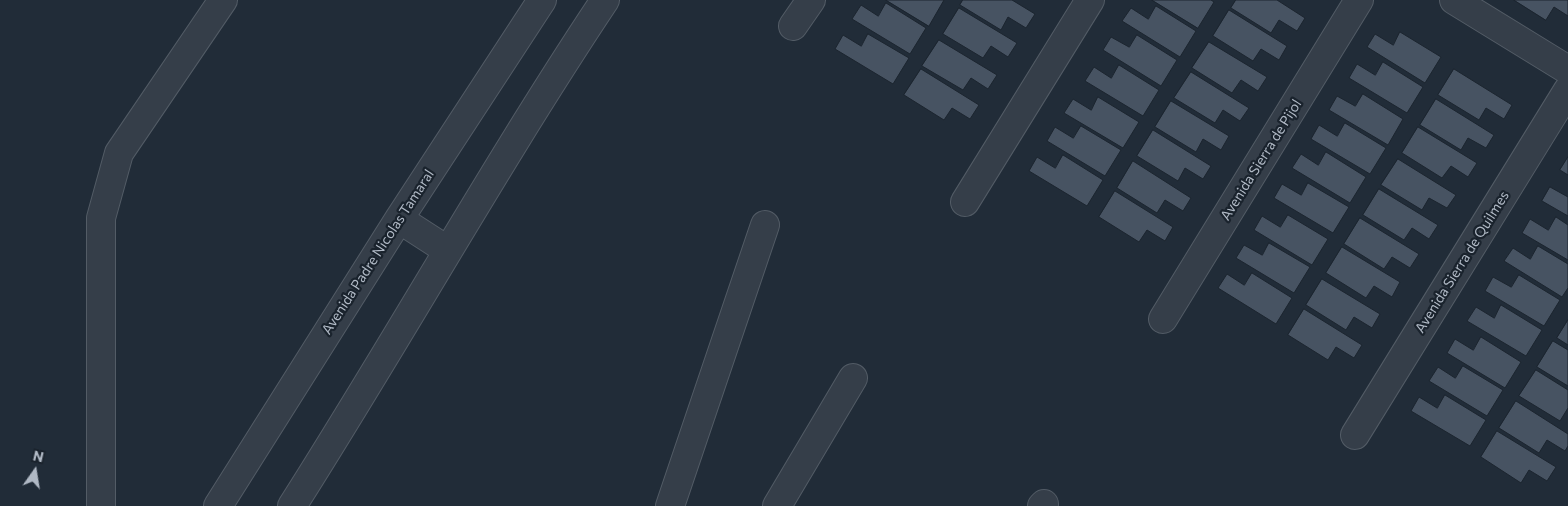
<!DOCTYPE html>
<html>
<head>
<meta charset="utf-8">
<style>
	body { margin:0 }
	#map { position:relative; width:1568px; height:506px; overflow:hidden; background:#212c38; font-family:Commissioner,sans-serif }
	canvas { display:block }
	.north { position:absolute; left:10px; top:446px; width:50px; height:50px; -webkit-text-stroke:4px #1a232d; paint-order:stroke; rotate:13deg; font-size:14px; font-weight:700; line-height:20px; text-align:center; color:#b0b9c5 }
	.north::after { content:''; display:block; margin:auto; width:18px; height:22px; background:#b0b9c5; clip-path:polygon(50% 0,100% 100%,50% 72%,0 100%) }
</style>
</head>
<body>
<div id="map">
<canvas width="1568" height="506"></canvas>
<div class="north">N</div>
</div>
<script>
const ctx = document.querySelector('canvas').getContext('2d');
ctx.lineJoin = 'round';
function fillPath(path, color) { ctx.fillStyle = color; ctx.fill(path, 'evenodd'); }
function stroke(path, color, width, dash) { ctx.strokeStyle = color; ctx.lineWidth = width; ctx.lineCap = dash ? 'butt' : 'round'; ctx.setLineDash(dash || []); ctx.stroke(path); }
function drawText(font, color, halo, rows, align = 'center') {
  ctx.font = font + ' Commissioner,sans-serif'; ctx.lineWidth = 4.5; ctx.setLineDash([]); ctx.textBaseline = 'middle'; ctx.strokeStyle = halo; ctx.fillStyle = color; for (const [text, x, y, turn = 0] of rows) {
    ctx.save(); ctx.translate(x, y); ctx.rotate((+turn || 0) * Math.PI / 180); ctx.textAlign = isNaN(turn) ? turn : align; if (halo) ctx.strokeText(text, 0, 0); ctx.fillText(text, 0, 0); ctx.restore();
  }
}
const building = new Path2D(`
	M886 0H944L929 26Z
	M963 0H1012L1035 14 1026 28 1008 17 1001 30 960 5Z
	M1152 0H1211L1214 2 1198 28Z
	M1236 0H1277L1305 18 1297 31 1279 20 1271 33 1231 8Z
	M1514 0H1568V16L1554 7 1546 20Z
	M886 3 926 28 910 54 852 19 861 5 878 16Z
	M1156 6 1196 31 1180 57 1122 21 1131 8 1148 19Z
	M959 8 1017 43 1008 57 991 46 983 58 943 34Z
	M1229 10 1287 46 1279 60 1261 49 1253 61 1213 36Z
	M1400 32 1441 57 1425 83 1367 47 1375 34 1393 45Z
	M868 34 909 58 893 84 835 49 843 35 861 46Z
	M1137 35 1177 60 1161 86 1103 50 1111 37 1129 47Z
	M939 40 997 75 988 89 971 78 963 90 922 66Z
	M1209 42 1267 77 1258 91 1241 80 1232 93 1192 68Z
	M1383 62 1423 87 1407 113 1349 78 1357 64 1375 75Z
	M1119 65 1159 90 1143 116 1085 81 1094 67 1111 78Z
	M921 69 979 105 970 119 952 108 944 120 904 95Z
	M1454 69 1512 105 1504 119 1486 108 1479 120 1438 95Z
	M1191 72 1249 108 1240 121 1223 110 1215 123 1174 98Z
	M1363 94 1403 119 1388 145 1329 110 1337 96 1355 106Z
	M1098 97 1139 122 1123 148 1064 113 1073 99 1091 110Z
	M1436 99 1494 135 1486 148 1468 138 1461 150 1420 125Z
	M1171 101 1229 136 1221 150 1203 139 1196 152 1155 127Z
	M1345 123 1386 148 1370 174 1311 139 1319 125 1337 136Z
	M1081 126 1121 150 1105 176 1047 141 1055 127 1073 138Z
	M1418 127 1477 163 1468 177 1451 166 1442 178 1402 153Z
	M1153 130 1211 166 1203 179 1185 168 1178 181 1137 156Z
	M1326 152 1366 177 1350 203 1292 168 1301 154 1318 165Z
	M1063 155 1103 180 1087 206 1029 171 1037 157 1055 168Z
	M1568 157V175L1560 170Z
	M1398 159 1456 195 1447 208 1429 198 1422 210 1381 185Z
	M1133 161 1191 198 1183 211 1165 200 1157 213 1117 188Z
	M1308 183 1349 207 1333 233 1274 198 1282 184 1301 195Z
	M1550 187 1568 197V216L1542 201Z
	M1379 189 1438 225 1429 239 1412 228 1404 240 1363 215Z
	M1115 191 1173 227 1165 241 1147 230 1139 242 1099 217Z
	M1288 215 1328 239 1312 265 1254 230 1262 216 1280 227Z
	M1556 217 1568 225V260L1522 233 1530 219 1548 230Z
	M1360 218 1419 254 1410 268 1392 257 1384 269 1344 244Z
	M1269 243 1310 267 1294 293 1236 258 1244 245 1262 255Z
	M1538 246 1568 264V288L1562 297 1504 261 1513 248 1530 259Z
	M1342 247 1400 282 1392 297 1374 286 1366 298 1326 273Z
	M1252 273 1292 298 1276 324 1218 288 1227 274 1244 285Z
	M1519 275 1560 300 1544 326 1485 291 1493 277 1511 287Z
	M1322 279 1380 314 1372 328 1354 317 1346 330 1306 305Z
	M1501 305 1542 330 1526 356 1467 321 1476 307 1494 318Z
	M1304 309 1362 345 1354 358 1336 347 1328 360 1288 335Z
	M1568 320V345L1557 338Z
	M1481 337 1521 362 1505 388 1447 353 1455 339 1473 350Z
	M1553 341 1568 350V386L1537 367Z
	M1463 366 1503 390 1487 416 1429 381 1438 367 1455 378Z
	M1536 370 1568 390V408L1560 421 1519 396Z
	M1445 395 1486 420 1470 446 1411 411 1419 397 1437 408Z
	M1516 401 1568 434V446L1565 451 1547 440 1539 453 1499 428Z
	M1497 431 1556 467 1547 481 1529 470 1521 483 1481 457Z`);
const minor = new Path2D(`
	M1454 0 1568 70
	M793 26 811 0
	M965 202 1090 0
	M399 219 447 250
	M1163 319 1359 0
	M1355 435 1568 90
	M101 506V218L119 153 223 0
	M218 506 399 219 542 0
	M292 506C399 338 495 165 605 0
	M670 506 765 225
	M777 506 853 378
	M1042 506 1044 504`);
const streetNames = [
	["Avenida Sierra de Pijol",1261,160,-58],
	["Avenida Padre Nicolas Tamaral",378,252,-57],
	["Avenida Sierra de Quilmes",1462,262,-58]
];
fillPath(building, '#475362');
stroke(building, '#1c252f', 1);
stroke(minor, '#535c66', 30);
stroke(minor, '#353e49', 28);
drawText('14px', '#b0b9c5', '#1a232d', streetNames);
</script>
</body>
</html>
